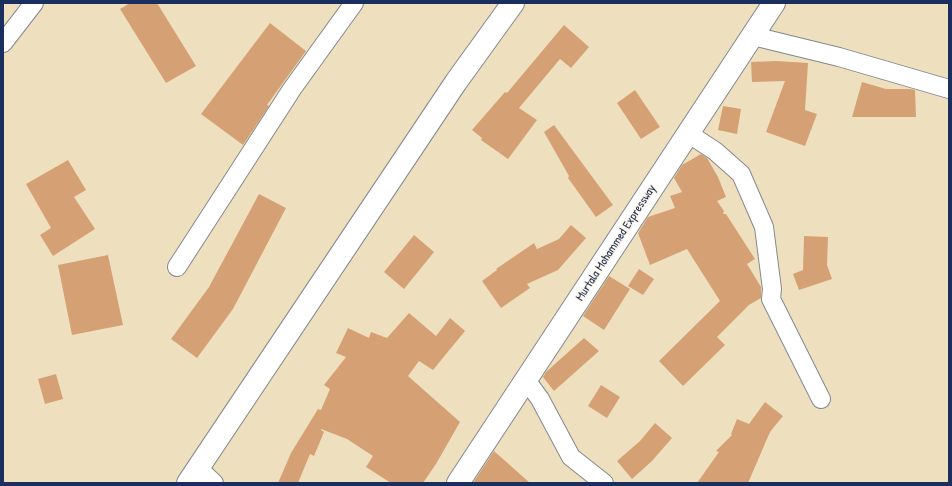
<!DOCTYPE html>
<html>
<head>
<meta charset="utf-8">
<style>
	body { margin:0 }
	#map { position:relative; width:952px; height:486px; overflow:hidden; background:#eee0be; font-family:"Patrick Hand",sans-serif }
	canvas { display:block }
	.frame { position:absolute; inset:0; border:4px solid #1b2f5e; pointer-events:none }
</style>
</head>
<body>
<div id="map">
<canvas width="952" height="486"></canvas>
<div class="frame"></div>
</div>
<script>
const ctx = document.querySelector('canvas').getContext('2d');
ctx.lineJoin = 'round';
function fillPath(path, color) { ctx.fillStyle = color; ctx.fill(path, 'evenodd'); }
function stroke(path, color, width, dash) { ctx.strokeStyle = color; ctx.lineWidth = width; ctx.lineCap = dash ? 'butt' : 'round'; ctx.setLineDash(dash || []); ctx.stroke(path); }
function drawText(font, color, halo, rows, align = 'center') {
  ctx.font = font + ' "Patrick Hand",sans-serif'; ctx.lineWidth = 3; ctx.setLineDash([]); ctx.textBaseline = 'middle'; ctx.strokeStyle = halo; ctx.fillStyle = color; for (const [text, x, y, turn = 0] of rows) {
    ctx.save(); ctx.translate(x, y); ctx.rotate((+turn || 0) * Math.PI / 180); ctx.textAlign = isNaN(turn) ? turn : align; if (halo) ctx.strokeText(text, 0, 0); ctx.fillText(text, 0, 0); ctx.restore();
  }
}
const building = new Path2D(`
	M130 3H157L196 66 166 83 120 9Z
	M270 23 306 51 267 105 269 106 243 145 201 114Z
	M564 25 589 47 571 68 560 59 519 108 537 120 508 159 481 140 482 138 472 130 505 92 507 93Z
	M776 61 808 63 805 110 817 114 805 146 766 132 785 81 752 82 751 62Z
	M862 82 886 89H910L915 90 916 117H852Z
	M635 90 660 127 641 139 617 103Z
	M723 106 741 109 737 134 718 130Z
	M554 125 613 205 596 217 568 178 569 176 544 132Z
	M701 154 707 158 718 177 726 197 717 201 724 211 723 214H726L755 259 747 264 761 287V298L749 305 717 337 725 345 683 386 659 361 720 301 687 249 650 265 638 233 648 217 675 208 670 196 682 192 674 178 682 165Z
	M68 160 86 190 74 197 95 229 53 256 40 235 51 228 26 184Z
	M259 194 286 208 233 309 197 358 171 339 209 287Z
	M571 225 586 238 558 270 527 284 530 288 501 308 482 281 497 270 496 269 534 243 537 249 559 239Z
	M414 235 434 252 404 289 384 272Z
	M804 236 828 237 827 265 832 279 799 290 793 274 803 270Z
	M108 255 123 325 72 335 58 265Z
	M639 269 654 279 643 295 628 286Z
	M609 276 630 289 604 330 583 316Z
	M409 313 436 336 450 318 465 331 433 370 419 361 408 376 460 422 436 464 423 483H391L366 467 373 456 347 439 321 429V430L324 432 314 456 310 454 298 483H278L291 453 318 409 321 410 330 389 324 385 346 357 336 353 348 328 369 338 371 332 387 338Z
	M584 338 599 351 554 391 543 377 546 372Z
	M56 374 63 399 45 404 38 379Z
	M601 385 620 397 607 418 588 406Z
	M765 402 783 416 770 432 748 483H697L719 452 716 451 732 435 731 434 737 419 749 424Z
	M655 423 672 438 652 461 632 479 617 461 640 441Z
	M494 451 530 483H473Z`);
const street = new Path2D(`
	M753 36 839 57 949 89
	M3 43 34 3
	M689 134 715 151 741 174 764 227 772 289 771 299 821 399
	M177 267 292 89 354 3
	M526 380 540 399 571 457 604 483
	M198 468 214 483`);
const secondary = new Path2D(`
	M188 483 456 82 513 3`);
const primary = new Path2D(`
	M458 483 774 3`);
const streetNames = [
	["Murtala Mohammed Expressway",616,243,-57]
];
fillPath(building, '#d5a174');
stroke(street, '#84888e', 20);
stroke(secondary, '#84888e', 24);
stroke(primary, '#84888e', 24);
stroke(street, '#fff', 18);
stroke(secondary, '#fff', 22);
stroke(primary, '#fff', 22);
drawText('12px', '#1b2f5e', '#fcf5e5', streetNames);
</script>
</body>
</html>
